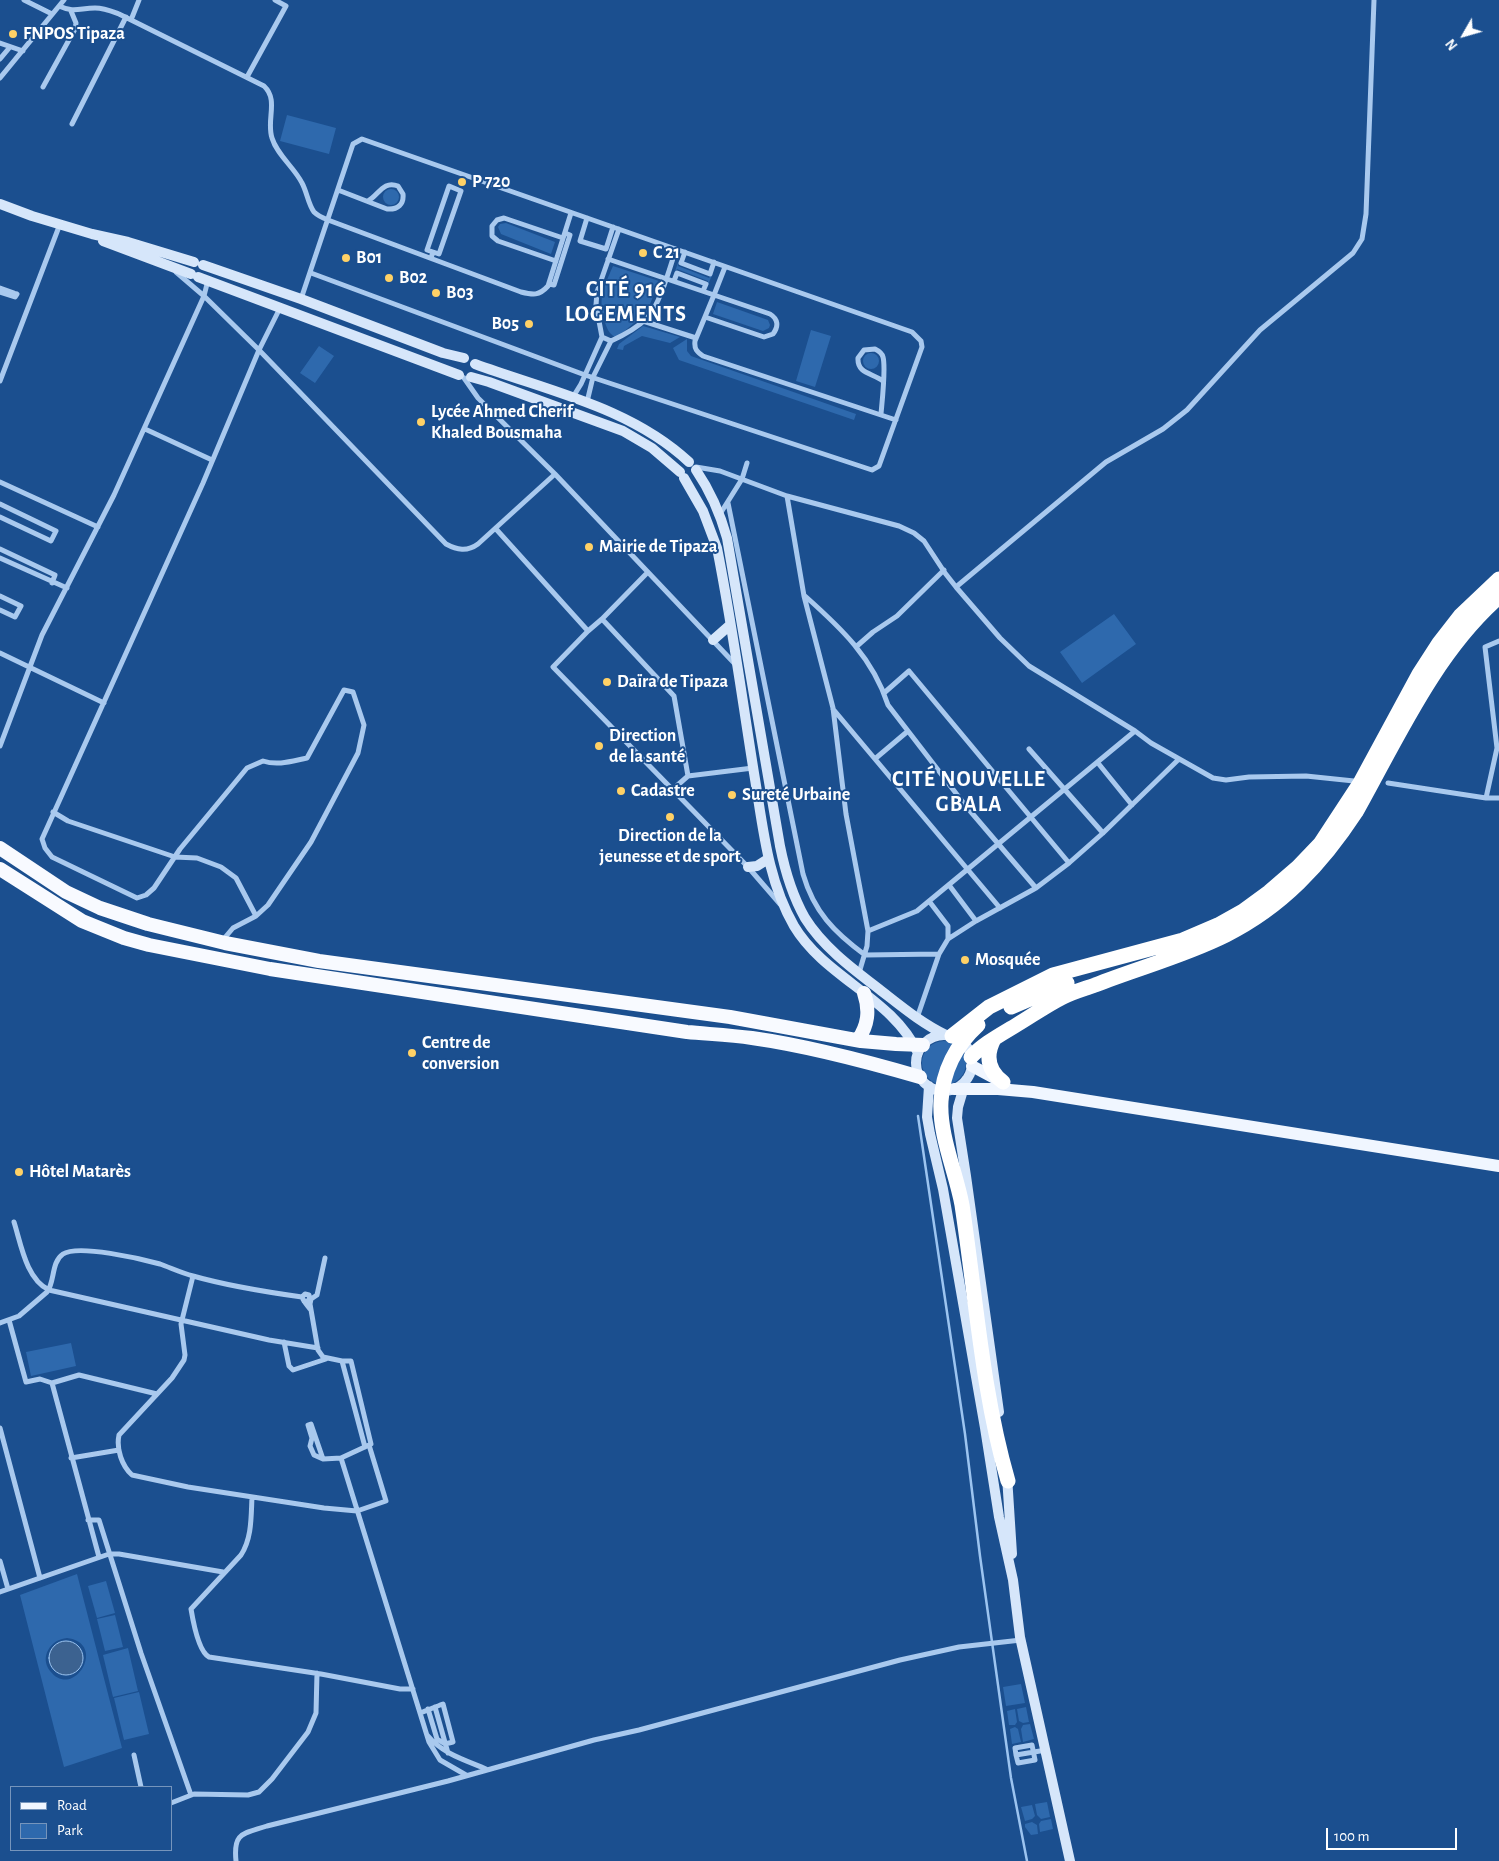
<!DOCTYPE html>
<html>
<head>
<meta charset="utf-8">
<style>
	body { margin:0 }
	#map { position:relative; width:1499px; height:1861px; overflow:hidden; background:#1b4f8f; font-family:"Alegreya Sans",sans-serif }
	canvas { display:block }
	.legend { position:absolute; left:10px; top:1786px; width:162px; height:65px; box-sizing:border-box; background:#1b4f8f; border:1px solid #7695bc; margin:0; padding:6px 9px; list-style:none; font-size:15px; color:#fff }
	.legend li { display:flex; align-items:center; gap:10px; height:25px }
	.legend b { width:25px; border:1px solid #7695bc }
	.north { position:absolute; left:1439px; top:10px; width:50px; height:50px; -webkit-text-stroke:4px #1b4f8f; paint-order:stroke; rotate:232deg; font-size:14px; font-weight:700; line-height:20px; text-align:center; color:#fff }
	.north::after { content:''; display:block; margin:auto; width:18px; height:22px; background:#fff; clip-path:polygon(50% 0,100% 100%,50% 72%,0 100%) }
	.scale { position:absolute; left:1326px; top:1828px; width:131px; height:22px; box-sizing:border-box; border:2px solid #fff; border-top:0; padding-left:6px; font-size:15px; line-height:18px; white-space:nowrap; color:#fff; -webkit-text-stroke:4px #1b4f8f; paint-order:stroke }
</style>
</head>
<body>
<div id="map">
<canvas width="1499" height="1861"></canvas>
<ul class="legend">
<li><b style="height:6px;background:#f0f6ff"></b>Road</li>
<li><b style="height:14px;background:#2e69ad"></b>Park</li>
</ul>
<div class="north">N</div>
<div class="scale">100 m</div>
</div>
<script>
const ctx = document.querySelector('canvas').getContext('2d');
ctx.lineJoin = 'round';
function fillPath(path, color) { ctx.fillStyle = color; ctx.fill(path, 'evenodd'); }
function stroke(path, color, width, dash) { ctx.strokeStyle = color; ctx.lineWidth = width; ctx.lineCap = dash ? 'butt' : 'round'; ctx.setLineDash(dash || []); ctx.stroke(path); }
function drawText(font, color, halo, rows, align = 'center') {
  ctx.font = font + ' "Alegreya Sans",sans-serif'; ctx.lineWidth = 4; ctx.setLineDash([]); ctx.textBaseline = 'middle'; ctx.strokeStyle = halo; ctx.fillStyle = color; for (const [text, x, y, turn = 0] of rows) {
    ctx.save(); ctx.translate(x, y); ctx.rotate((+turn || 0) * Math.PI / 180); ctx.textAlign = isNaN(turn) ? turn : align; if (halo) ctx.strokeText(text, 0, 0); ctx.fillText(text, 0, 0); ctx.restore();
  }
}
const green = new Path2D(`
	M287 115 336 128 329 154 280 141Z
	M383 197a8 8 0 1 1 16 0a8 8 0 1 1-16 0Z
	M506 223 555 242 551 254 501 234 498 227 500 224Z
	M679 260 678 266 709 278 713 273 707 287 708 281 677 269 674 274Z
	M613 266 659 281 647 312 621 334 615 337C608 333 607 328 604 320 598 297 604 287 613 266Z
	M717 302 768 320 770 325 769 328 763 331 713 314Z
	M643 326 680 337 670 343 642 336 624 346 623 350 617 349 619 344Z
	M811 330 831 336 815 387 796 381Z
	M687 339V351L691 356 856 414 854 420 679 360 673 348Z
	M319 346 334 356 315 383 300 373Z
	M863 361a8 8 0 1 1 16 0a8 8 0 1 1-16 0Z
	M1114 614 1136 644 1082 683 1060 652Z
	M922 1063a22 22 0 1 1 44 0a22 22 0 1 1-44 0Z
	M71 1343 76 1366 31 1376 26 1352Z
	M77 1574 122 1748 64 1767 20 1595ZM67 1638C108 1643 74 1701 50 1671 39 1657 51 1639 67 1638Z
	M106 1581 115 1613 97 1618 88 1586Z
	M115 1615 123 1647 105 1651 97 1619Z
	M128 1648 138 1691 113 1697 103 1655Z
	M1021 1684 1025 1703 1006 1706 1003 1687Z
	M139 1692 149 1734 124 1740 114 1698Z
	M1026 1707 1029 1722 1023 1723 1019 1721 1017 1709Z
	M1015 1709 1017 1722 1015 1725H1009L1007 1711Z
	M1030 1724 1034 1739 1023 1742 1021 1729 1023 1725Z
	M1015 1727 1018 1729 1021 1742 1012 1744 1010 1729Z
	M1047 1802 1050 1817 1041 1819 1037 1815 1035 1804Z
	M1032 1805 1035 1816 1032 1819 1025 1821 1021 1807Z
	M1051 1819 1053 1829 1040 1832 1039 1824 1041 1821Z
	M1032 1822 1037 1825 1038 1834 1031 1835 1025 1827V1824Z`);
const water = new Path2D(`
	M49 1658a17 17 0 1 1 34 0a17 17 0 1 1-34 0Z`);
const stream = new Path2D(`
	M918 1116 965 1434 980 1556 1011 1778 1027 1861`);
const minor = new Path2D(`
	M24 0 52 14
	M59 6C74 13 80 8 95 8 104 8 111 11 119 14L264 86C279 100 266 120 272 138 277 155 294 167 302 183 307 192 308 204 314 212 318 216 323 218 328 220L521 292C533 295 539 296 548 286L571 213
	M131 20 139 0
	M0 43 23 51
	M0 59 10 47
	M247 77 286 6 275 0
	M0 78 64 0
	M43 87 75 29 76 23 71 11
	M72 124 126 17
	M338 190 387 209C398 210 404 204 403 194L398 186C383 180 379 195 368 201
	M587 218 580 241 606 249 613 227
	M619 229 597 292 596 305 602 337 611 341C624 335 637 328 647 318 660 305 670 267 676 249
	M685 252 681 263 710 274 714 262
	M431 258 433 252 439 254 461 191 449 186 427 250 433 252
	M608 259 714 295 725 267
	M556 261 498 241 492 236V226L497 220 504 218 563 238
	M176 272 204 296 259 350 446 544C457 550 467 552 478 544L555 474 478 398 464 378
	M674 281 677 273 706 284 703 291
	M549 284 554 285 570 235 565 233
	M0 288 14 293
	M0 292 15 297 17 294
	M301 299 353 144 362 139 912 332 921 341 922 347 879 466 872 470 585 375 311 273
	M705 317 764 337 773 334C779 326 778 319 770 314L714 295 695 341C694 349 697 352 703 356L896 420
	M643 321 696 338
	M0 381 60 224
	M573 397 581 384 602 337
	M587 402 593 377 611 341
	M881 414C882 402 886 368 883 357 882 353 879 351 875 349L864 350 858 358C857 374 873 373 883 381
	M145 429 212 460
	M696 467 720 471 787 496 899 526 914 533 924 541 945 573 956 587 1000 638 1029 666 1135 731 1151 743 1213 778 1226 780 1249 777 1306 776 1354 781
	M555 474 735 664
	M0 482 98 527
	M787 496 804 596 833 708 846 814 868 931 867 946 859 973
	M728 503 803 874C814 912 834 932 865 955L939 954
	M0 504 56 531 51 541 0 517
	M720 514 742 479 747 463
	M496 529 588 631 553 667 748 867 780 904
	M0 549 55 575 52 583
	M0 558 67 588
	M956 587 1106 462 1163 429 1187 410 1260 330 1353 253 1362 239 1366 214 1374 0
	M0 596 21 606 15 617 0 610
	M805 596C841 628 873 658 888 705L965 805 1036 888
	M602 619 648 572
	M588 631 602 619 674 696 688 776 753 768
	M857 646 873 632 897 616 944 570
	M0 653 104 703
	M884 693 909 671 1069 863
	M833 709 1000 908
	M0 746 42 635 114 495 204 296 208 280
	M1029 749 1103 833
	M876 758 908 731
	M1098 763 1132 805
	M1388 783 1486 798H1499
	M672 790 688 776
	M1486 798 1497 748 1485 647 1499 641
	M53 812 68 821 175 857 197 858 221 867 236 878 256 916
	M949 885 976 921
	M929 901 948 926V939
	M868 931 917 911 1135 731
	M222 941 233 928 256 916 268 905 311 842 358 753 364 725 353 692 344 690 307 758C292 761 278 766 263 761L247 768 180 849 154 888 146 895 137 898 52 857 45 848 42 839 203 483 259 350 280 308
	M917 1018 939 954 948 939 976 921 1036 888 1069 863 1103 833 1179 759
	M14 1222C21 1244 26 1279 49 1290L269 1340 318 1348
	M325 1258 317 1295 311 1299 310 1304 318 1350 323 1357 342 1361 365 1447
	M193 1276 181 1324 185 1355 184 1360 172 1378 119 1435C116 1449 122 1466 132 1475L188 1487 324 1508 357 1511 386 1501 369 1445 371 1444 351 1361H342
	M304 1301H310L309 1295 305 1294 302 1297C303 1301 307 1305 310 1309
	M9 1320 26 1382 40 1379 52 1383 99 1557
	M0 1323 19 1316 47 1292C55 1282 51 1262 63 1254 78 1244 142 1259 160 1264 171 1268 182 1273 193 1276 228 1286 266 1292 302 1297
	M284 1342 289 1366 293 1370 326 1359
	M52 1383 79 1375 157 1394
	M0 1428 40 1578
	M369 1445 341 1458 429 1742 440 1760 466 1775
	M71 1458 119 1450
	M323 1459 311 1424 308 1425 312 1438 310 1446 314 1455 323 1459 341 1458
	M252 1497C251 1517 252 1538 241 1555L191 1609C193 1621 198 1651 209 1657L321 1674 400 1689H413
	M88 1520H99L141 1653 191 1795
	M0 1561 8 1589
	M0 1592 109 1554H119L223 1572
	M435 1707 448 1753
	M420 1713C428 1710 435 1707 443 1704L453 1742 445 1744 437 1739 428 1709
	M428 1736C443 1754 465 1760 486 1769
	M134 1755 141 1787
	M1016 1755 1018 1763 1035 1760 1032 1745 1015 1748 1016 1755 1046 1750
	M171 1803 194 1794 248 1795 259 1792 272 1779 308 1732 316 1713 317 1673
	M236 1861C233 1832 243 1834 267 1826L448 1781 594 1740 639 1730 900 1660 959 1647 1021 1640`);
const secondary = new Path2D(`
	M0 204 32 216 92 234 128 242 194 262
	M103 241 191 274
	M203 265 301 299 443 353 464 358
	M198 277 459 375
	M475 364C548 391 630 407 689 462
	M471 377 489 382 623 431 652 448 680 472
	M696 470C711 492 720 513 727 538L780 846C785 871 792 895 805 918 823 947 853 969 879 989 901 1006 921 1023 946 1035
	M684 478 703 511 717 548C732 623 742 698 754 773 763 826 767 879 794 926 825 978 893 998 918 1053
	M713 640 730 625
	M748 867 757 866 768 859
	M916 1063a28 28 0 1 1 56 0a28 28 0 1 1-56 0Z
	M966 1080 958 1107 957 1118 966 1176 999 1412
	M929 1086 927 1117 930 1134 943 1189 985 1428 999 1517 1013 1580 1020 1637 1070 1861
	M1007 1476 1012 1554`);
const primary = new Path2D(`
	M972 1066 1000 1081
	M954 1089H998L1033 1092 1499 1166`);
const trunk = new Path2D(`
	M0 848 66 892 100 908 148 924 225 943 319 961 730 1017 861 1041 896 1044 923 1045
	M0 869 82 921 124 938 149 945 270 969 687 1032C708 1034 730 1035 752 1038 809 1046 865 1061 920 1077
	M858 1040C868 1025 870 1011 864 993`);
const motorway = new Path2D(`
	M1011 1007 1067 983
	M978 1025C955 1046 943 1070 941 1101 939 1135 956 1172 962 1205 976 1297 982 1392 1008 1481
	M952 1036 989 1007 1053 975 1183 940 1218 925 1243 911 1269 892 1298 867 1320 844 1360 783 1419 674 1439 643 1460 616 1499 579
	M994 1039C985 1056 988 1071 1003 1082
	M971 1057C984 1043 1002 1034 1018 1024 1033 1015 1047 1005 1063 997 1073 992 1084 989 1095 985 1138 968 1184 956 1226 935 1282 907 1322 864 1356 812 1397 739 1435 653 1499 597`);
const markers = [
	[13,34,5,"#ffd166"],
	[462,182,5,"#ffd166"],
	[643,253,5,"#ffd166"],
	[346,258,5,"#ffd166"],
	[389,278,5,"#ffd166"],
	[436,293,5,"#ffd166"],
	[529,324,5,"#ffd166"],
	[421,422,5,"#ffd166"],
	[589,547,5,"#ffd166"],
	[607,682,5,"#ffd166"],
	[599,746,5,"#ffd166"],
	[621,791,5,"#ffd166"],
	[732,795,5,"#ffd166"],
	[670,817,5,"#ffd166"],
	[965,960,5,"#ffd166"],
	[412,1053,5,"#ffd166"],
	[19,1172,5,"#ffd166"]
];
const poiNames = [
	["FNPOS Tipaza",23,34],
	["P 720",472,182],
	["C 21",653,253],
	["B01",356,258],
	["B02",399,278],
	["B03",446,293],
	["B05",519,324,"right"],
	["Lycée Ahmed Cherif",431,412],
	["Khaled Bousmaha",431,433],
	["Mairie de Tipaza",599,547],
	["Daïra de Tipaza",617,682],
	["Direction",609,736],
	["de la santé",609,757],
	["Cadastre",631,791],
	["Sureté Urbaine",742,795],
	["Direction de la",670,836,"center"],
	["jeunesse et de sport",670,857,"center"],
	["Mosquée",975,960],
	["Centre de",422,1043],
	["conversion",422,1064],
	["Hôtel Matarès",29,1172]
];
const districtNames = [
	["CITÉ 916",626,289],
	["LOGEMENTS",626,314],
	["CITÉ NOUVELLE",969,779],
	["GBALA",969,804]
];
fillPath(green, '#2e69ad');
fillPath(water, '#3c6290');
stroke(water, '#9cc4f0', 1);
stroke(stream, '#9cc4f0', 2.5);
stroke(minor, '#a9c9ee', 5);
stroke(secondary, '#d6e6fa', 10);
stroke(primary, '#f0f6ff', 12);
stroke(trunk, '#f8faff', 14);
stroke(motorway, '#fff', 15);
for (const [x, y, r, color] of markers) { const dot = new Path2D(); dot.arc(x, y, r, 0, 2 * Math.PI); ctx.fillStyle = color; ctx.fill(dot); stroke(dot, '#1b4f8f', 2); }
drawText('bold 18px', '#fff', '#1b4f8f', poiNames, 'left');
ctx.letterSpacing = '1px';
drawText('bold 22px', '#fff', '#1b4f8f', districtNames);
ctx.letterSpacing = '0px';
</script>
</body>
</html>
